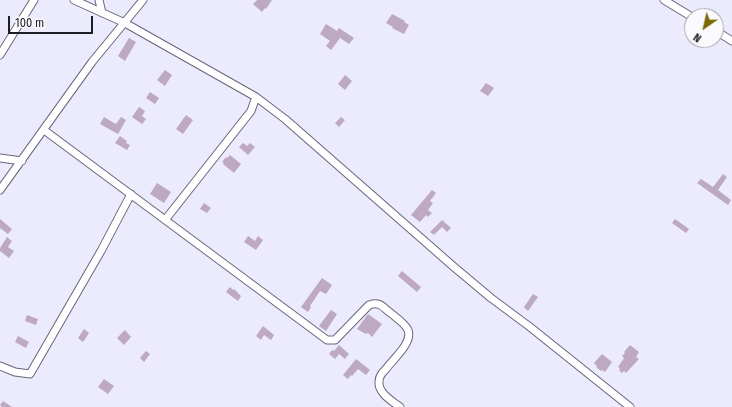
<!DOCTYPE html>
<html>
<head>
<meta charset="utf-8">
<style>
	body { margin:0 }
	#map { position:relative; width:732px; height:407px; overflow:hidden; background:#ebebfd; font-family:"Fira Sans Condensed",sans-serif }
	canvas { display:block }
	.north { position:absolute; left:684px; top:8px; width:40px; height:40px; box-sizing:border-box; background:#fafafe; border:1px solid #a2a2a8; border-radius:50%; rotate:214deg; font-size:11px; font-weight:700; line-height:16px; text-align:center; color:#1d1e26 }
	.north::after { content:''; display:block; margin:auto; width:14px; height:18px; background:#7c6900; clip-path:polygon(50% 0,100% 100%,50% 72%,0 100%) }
	.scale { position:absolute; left:8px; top:16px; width:85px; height:18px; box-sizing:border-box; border:2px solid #1d1e26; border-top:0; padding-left:5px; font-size:12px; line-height:14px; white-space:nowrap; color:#1d1e26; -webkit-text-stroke:3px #fafafe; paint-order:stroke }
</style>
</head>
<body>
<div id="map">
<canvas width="732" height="407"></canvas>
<div class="north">N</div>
<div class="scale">100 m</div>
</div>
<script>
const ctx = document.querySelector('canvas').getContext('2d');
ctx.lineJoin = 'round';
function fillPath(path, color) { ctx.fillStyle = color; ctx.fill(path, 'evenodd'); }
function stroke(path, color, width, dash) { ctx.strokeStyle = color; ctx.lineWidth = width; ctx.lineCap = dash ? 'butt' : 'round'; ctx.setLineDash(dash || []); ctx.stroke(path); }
const building = new Path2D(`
	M257 0H272L266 9 265 8 262 12 253 4Z
	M392 14 405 21 404 22 409 25 404 34 392 28 393 27 386 23Z
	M326 24 337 31 339 28 354 38 349 44 340 38 331 50 326 46 330 41 320 34Z
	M129 38 136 42 125 61 118 56Z
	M165 70 172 75 165 86 157 80Z
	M345 75 352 81 345 90 338 84Z
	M486 83 494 88 488 96 480 91Z
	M150 92 159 98 155 104 146 98Z
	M139 107 145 111 142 116 146 119 142 124 132 117Z
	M186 115 193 120 183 134 176 129Z
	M104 117 116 124 121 117 126 120 118 134 100 124Z
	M341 117 345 120 339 127 335 123Z
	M120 136 127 141 126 143 130 145 127 150 115 143Z
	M243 143 247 146 250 143 255 147 248 155 239 147Z
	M230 155 241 164 234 173 223 164 224 163 222 162 226 157 227 158Z
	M723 174 727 177 718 190 731 200 728 205 697 183 701 179 713 187Z
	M157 183 171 192 164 203 150 194Z
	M432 190 436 193 430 201 433 203 428 210 432 213 428 217 426 215 420 222 411 215Z
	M204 203 211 208 207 213 200 209Z
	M0 219 12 229 8 234 0 228Z
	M675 219 689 229 686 233 672 223Z
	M442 220 451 228 447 232 442 227 434 235 430 232Z
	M248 236 255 241 258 236 263 240 256 250 244 242Z
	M7 237 12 241 8 247 14 251 9 258 0 251V248Z
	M402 271 421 287 417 292 398 276Z
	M322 278 332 285 326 294 320 291 310 306 311 307 308 312 301 307Z
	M230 287 233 290 234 289 241 296 238 301 226 292Z
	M533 294 538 297 528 311 524 307Z
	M331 310 337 314 326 331 319 326Z
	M368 314 382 324 372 337 368 333 366 334 357 329Z
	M27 315 38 319 36 325 25 321Z
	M263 326 274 335 271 340 264 335 261 340 256 336Z
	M84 329 89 333 83 342 78 338Z
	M125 330 131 337 124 345 117 338Z
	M18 336 29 342 26 348 15 342Z
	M339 345 349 354 345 359 339 354 335 359 329 354 332 350 334 351Z
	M630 345 639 352 636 357 639 359 626 373 624 371 622 373 619 370 620 368 618 367 624 358 622 356 625 353 624 352Z
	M146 351 150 354 144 362 140 358Z
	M602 354 612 362 605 372 602 370 601 371 596 367 597 366 594 363Z
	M356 359 370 370 366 375 358 369 352 376 351 375 348 379 343 375Z
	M104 379 114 386 108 394 98 387Z
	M3 401 12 407H2L0 405Z`);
const minor = new Path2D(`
	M74 0 125 23 256 97 285 119 454 267 491 298 530 327 630 407
	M99 0 102 13
	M664 0 692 17
	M716 31 732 41
	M0 55 34 0
	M44 130 327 340H335L369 305C379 302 381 305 388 311 394 316 405 323 408 330 413 343 393 359 386 369 382 373 379 376 379 382 378 393 392 401 400 407
	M0 158 22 161
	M0 190 92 62 143 0
	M165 220 251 111 256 97
	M0 366 15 372 30 374 101 251 131 194`);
fillPath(building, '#bda9c2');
stroke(minor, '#66677a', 9);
stroke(minor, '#fff', 7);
</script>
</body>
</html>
